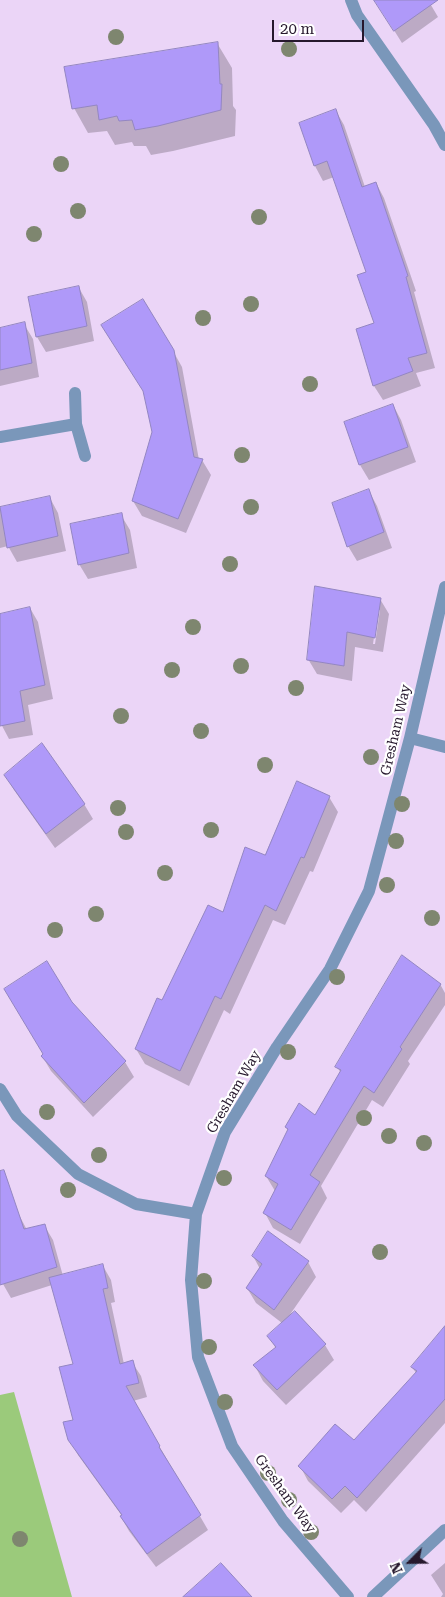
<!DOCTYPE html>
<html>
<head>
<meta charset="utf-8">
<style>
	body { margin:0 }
	#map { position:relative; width:445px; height:1597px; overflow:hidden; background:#ebd5f7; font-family:"Roboto Serif",serif }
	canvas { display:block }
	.north { position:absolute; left:385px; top:1537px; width:50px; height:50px; -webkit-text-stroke:4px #fff; paint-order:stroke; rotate:247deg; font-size:14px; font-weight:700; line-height:20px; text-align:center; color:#26182d }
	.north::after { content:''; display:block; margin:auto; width:18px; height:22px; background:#26182d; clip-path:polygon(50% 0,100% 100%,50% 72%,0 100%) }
	.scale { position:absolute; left:272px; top:20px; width:92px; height:22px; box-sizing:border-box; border:2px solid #26182d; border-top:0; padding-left:6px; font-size:15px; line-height:18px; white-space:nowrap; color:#26182d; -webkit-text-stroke:4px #fff; paint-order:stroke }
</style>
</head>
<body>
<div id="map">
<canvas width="445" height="1597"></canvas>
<div class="north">N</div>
<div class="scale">20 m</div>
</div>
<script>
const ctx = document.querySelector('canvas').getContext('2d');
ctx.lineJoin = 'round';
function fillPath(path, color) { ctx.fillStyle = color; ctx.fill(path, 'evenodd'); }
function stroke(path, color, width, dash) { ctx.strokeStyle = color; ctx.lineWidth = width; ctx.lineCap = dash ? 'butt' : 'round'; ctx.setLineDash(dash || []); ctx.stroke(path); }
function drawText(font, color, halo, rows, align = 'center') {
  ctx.font = font + ' "Roboto Serif",serif'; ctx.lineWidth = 4.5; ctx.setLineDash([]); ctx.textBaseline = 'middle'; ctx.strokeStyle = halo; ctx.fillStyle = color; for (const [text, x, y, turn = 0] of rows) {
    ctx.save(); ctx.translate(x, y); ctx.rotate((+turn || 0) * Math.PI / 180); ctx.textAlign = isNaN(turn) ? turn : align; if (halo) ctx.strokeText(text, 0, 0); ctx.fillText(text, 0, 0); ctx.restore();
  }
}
const green = new Path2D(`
	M14 1392 72 1597H0V1395Z`);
const shadow = new Path2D(`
	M375 0H428L438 17 402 43Z
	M217 43 232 68 233 106 236 110 235 136 173 151 151 155 146 146H134L132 142 115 145 107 131 88 133 74 108Z
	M336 111 344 125 365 187 376 183 384 198 416 291 414 292 435 368 416 373 421 386 383 400 374 386 357 330 375 324 367 273 334 177 323 181 315 166 300 124Z
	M79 288 87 302 94 341 46 352 37 337 29 298Z
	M24 324 33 339 39 377 0 386V329Z
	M173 351 182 367 199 460H202L211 475 186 533 142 516 133 501 153 432Z
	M393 405 401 420 416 462 369 480 360 465 346 423Z
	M369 491 377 506 392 548 357 561 348 546Z
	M50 498 58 513 66 551 17 562 8 546 0 548V508Z
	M121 515 130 530 137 568 88 579 79 564Z
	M380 599 389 614 383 652 355 647 352 681 317 674 308 659ZM378 610H380L375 644H373Z
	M30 608 38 622 53 699 28 705 33 735 9 739 0 722V615Z
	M6 776 84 804 93 819 55 848 14 790Z
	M329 797 338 812 313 872 310 871 285 925 273 920 230 1014 224 1010 189 1086 145 1064 136 1049 163 1002 224 914 266 857Z
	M440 984 445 993V1005L408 1061 410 1064 383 1107 372 1100 321 1186 327 1198 300 1244 273 1228 265 1213 275 1191 266 1176 288 1131 286 1127 315 1116 341 1073 337 1067Z
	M71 1003 125 1062 134 1077 93 1117 51 1071 42 1056Z
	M17 1211 27 1230 44 1225 53 1240 63 1276 103 1266 111 1280 115 1302 111 1303 124 1364 132 1362 141 1376 147 1397 133 1401 208 1530 156 1567 129 1531 121 1517 122 1516 78 1455 70 1440 74 1420V1364L52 1285 11 1298 3 1284 0 1273V1214Z
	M253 1256 308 1262 316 1277 289 1316 295 1312 325 1345 334 1360 286 1405 263 1381 255 1366 276 1349 269 1336 282 1323 256 1303 247 1288 260 1269Z
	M445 1328V1423L366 1512 354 1500 341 1513 308 1481 300 1466 354 1442 416 1373 412 1367Z
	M445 1563V1597H441L443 1594 431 1575Z`);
const building = new Path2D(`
	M374 0H438L394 31Z
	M218 42 220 84H222L221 110 158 126 135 130 132 120 119 121 117 116 99 120 97 105 72 109 64 67Z
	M336 109 362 187 376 182 408 276 406 277 427 353 408 358 413 371 373 386 356 329 374 323 357 275 366 272 327 161 314 166 299 123Z
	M79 286 87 326 36 337 28 297Z
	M143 299 174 350 194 457 203 459 178 519 132 501 152 432 143 391 101 325Z
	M25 322 32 363 0 370V328Z
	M393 404 408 447 359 465 344 422Z
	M369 489 384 532 347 547 332 503Z
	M50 496 58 536 7 548 0 507Z
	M122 513 129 553 78 565 70 524Z
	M315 586 381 598 375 638 347 632 344 666 307 660Z
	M30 607 45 685 20 691 25 721 0 726V614Z
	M42 743 85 804 46 834 4 775Z
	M297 781 330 796 304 858 301 857 276 911 265 905 221 999 215 996 180 1071 135 1049 157 998 162 1000 208 905 223 912 245 847 265 855Z
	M402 955 441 984 400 1047 402 1049 374 1093 364 1086 310 1175 320 1182 291 1230 263 1213 278 1184 265 1176 288 1129 285 1127 299 1103 315 1115 341 1070 335 1067Z
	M47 961 72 1002 126 1061 84 1103 41 1056 43 1054 4 989Z
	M4 1170 24 1229 45 1224 57 1267 0 1285V1171Z
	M268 1231 309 1261 274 1310 246 1288 262 1264 252 1256Z
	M103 1264 108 1288 103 1289 120 1364 133 1360 139 1383 126 1386 160 1446 159 1447 201 1515 147 1554 120 1516 122 1515 68 1440 63 1422 73 1420 59 1367 73 1364 49 1278Z
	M295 1311 326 1344 277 1390 253 1365 276 1347 267 1336Z
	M445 1326V1399L357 1498 345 1486 332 1499 298 1466 335 1424 354 1440 417 1371 411 1367Z
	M221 1563 252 1597H183Z`);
const minor = new Path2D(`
	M351 0 357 15 434 125 445 145
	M75 393 76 424 85 456
	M0 437 76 424
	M410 738 445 747
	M0 1089 17 1116 78 1174 136 1204 196 1214
	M348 1597 283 1521 232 1446 198 1357 191 1280 196 1214 225 1132 277 1047 330 969 369 891 410 738 445 587
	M373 1597 445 1530`);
const trees = [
	[116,37],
	[289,49],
	[61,164],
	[78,211],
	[259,217],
	[34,234],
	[251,304],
	[203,318],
	[310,384],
	[242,455],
	[251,507],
	[230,564],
	[193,627],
	[241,666],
	[172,670],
	[296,688],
	[121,716],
	[201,731],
	[371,757],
	[265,765],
	[402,804],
	[118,808],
	[211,830],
	[126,832],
	[396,841],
	[165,873],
	[387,885],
	[96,914],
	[432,918],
	[55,930],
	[337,977],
	[288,1052],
	[47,1112],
	[364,1118],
	[389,1136],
	[424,1143],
	[99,1155],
	[224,1178],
	[68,1190],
	[380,1252],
	[204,1281],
	[209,1347],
	[225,1402],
	[268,1473],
	[289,1500],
	[311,1532],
	[20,1539]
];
const streetNames = [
	["Gresham Way",396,730,-77],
	["Gresham Way",234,1092,-60],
	["Gresham Way",285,1494,54]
];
fillPath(green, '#9bca7b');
fillPath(shadow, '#0003');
fillPath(building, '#af99f9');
stroke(building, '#9386c1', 1);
stroke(minor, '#7a97ba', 12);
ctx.fillStyle = '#7e866f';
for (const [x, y] of trees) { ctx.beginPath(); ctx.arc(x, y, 8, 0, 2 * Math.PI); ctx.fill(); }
drawText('14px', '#26182d', '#fff', streetNames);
</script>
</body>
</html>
